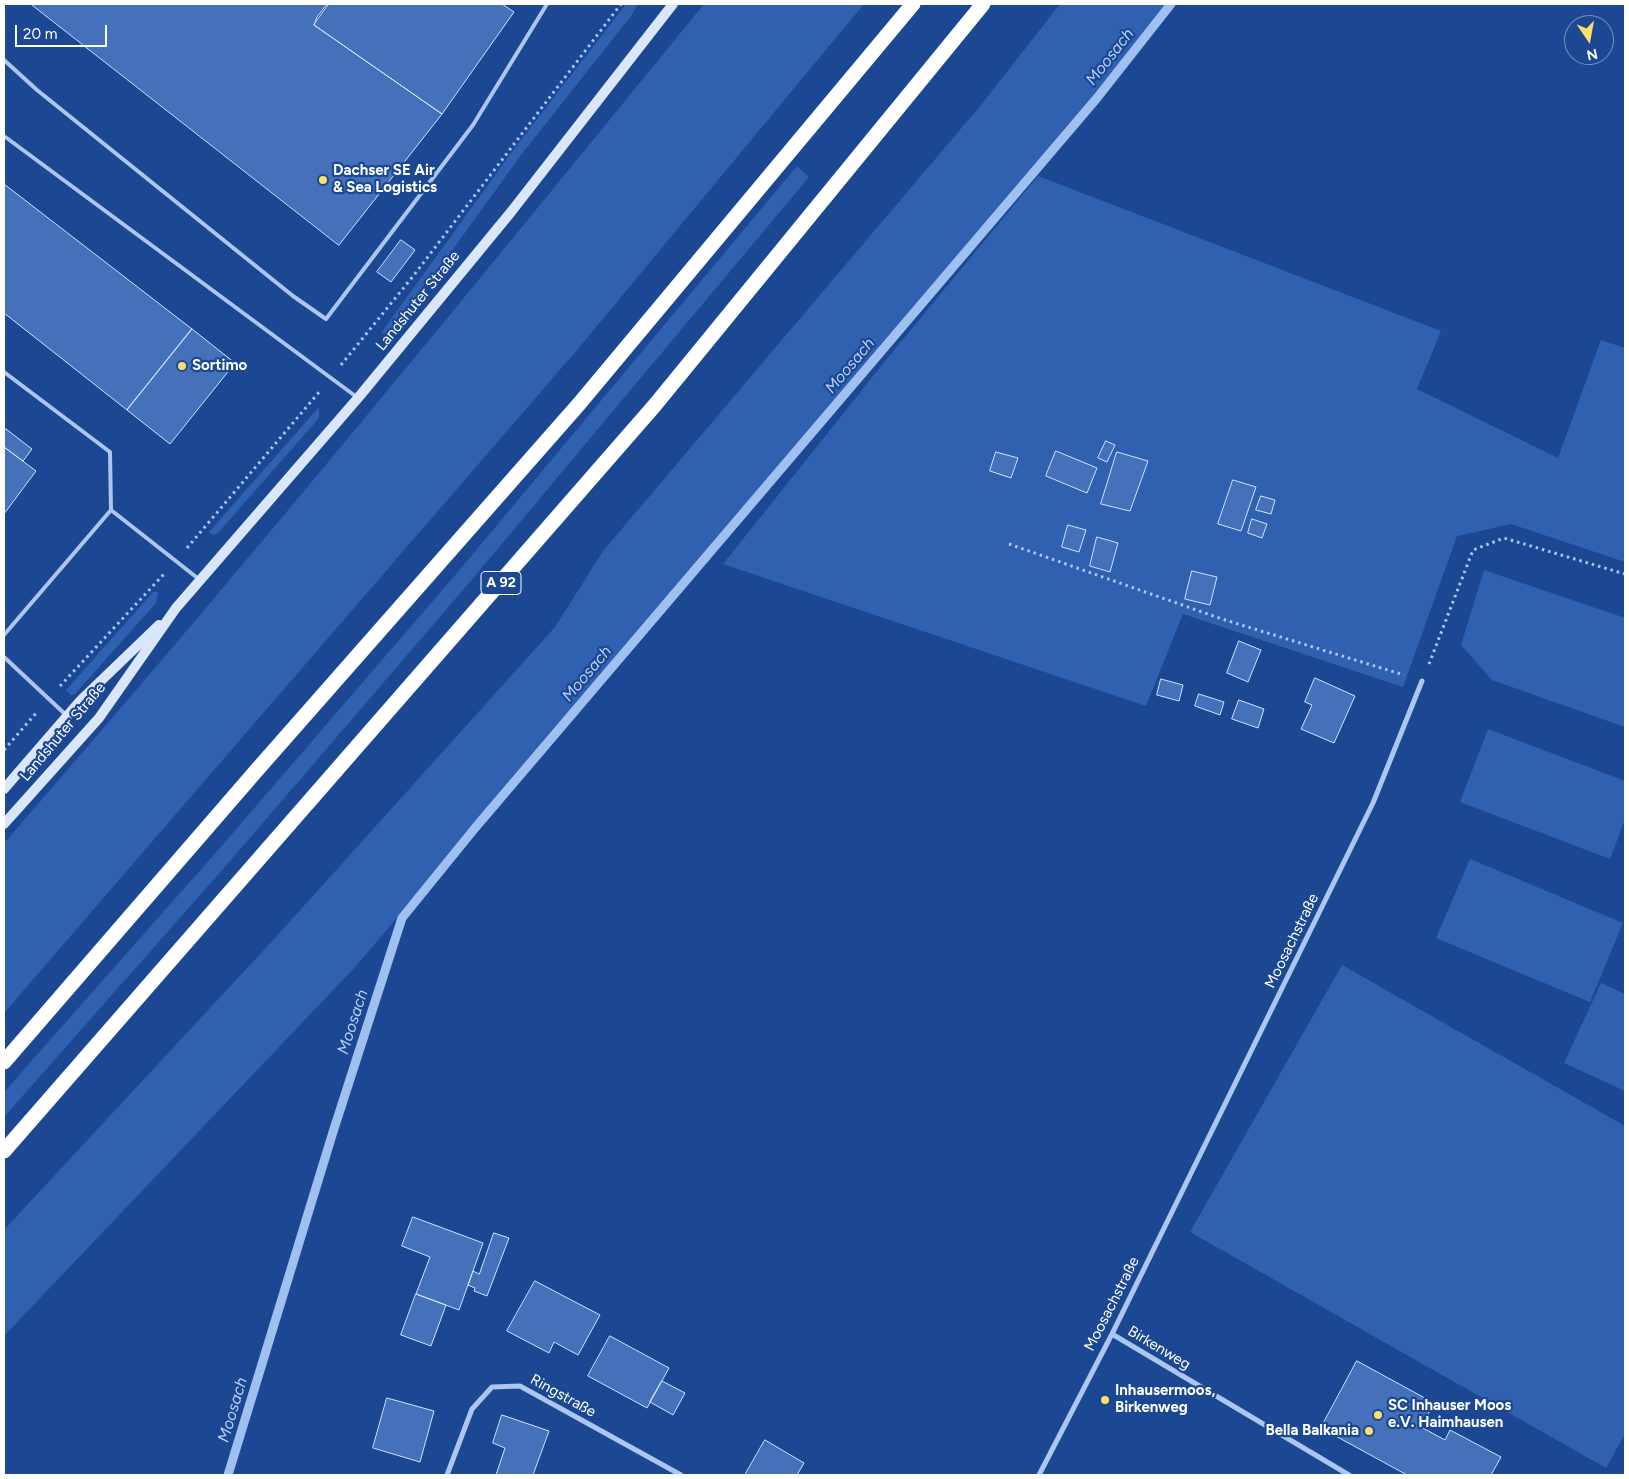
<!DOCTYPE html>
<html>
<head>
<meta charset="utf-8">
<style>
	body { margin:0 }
	#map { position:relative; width:1629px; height:1479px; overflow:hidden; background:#1c4893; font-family:Figtree,sans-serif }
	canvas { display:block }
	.frame { position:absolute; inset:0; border:5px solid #fff; pointer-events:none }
	.north { position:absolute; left:1564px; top:15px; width:50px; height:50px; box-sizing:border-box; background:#1c4893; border:1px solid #7791be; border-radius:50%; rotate:168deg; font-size:14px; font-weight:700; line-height:20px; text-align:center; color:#fff }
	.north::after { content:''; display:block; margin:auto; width:18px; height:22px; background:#ffde6a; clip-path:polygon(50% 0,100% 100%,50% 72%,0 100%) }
	.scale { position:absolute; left:15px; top:25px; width:92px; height:22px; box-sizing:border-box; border:2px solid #fff; border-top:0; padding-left:6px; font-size:15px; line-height:18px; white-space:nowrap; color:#fff; -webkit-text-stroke:4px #1c4893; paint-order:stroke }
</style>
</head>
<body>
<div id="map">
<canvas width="1629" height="1479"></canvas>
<div class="frame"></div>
<div class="north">N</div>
<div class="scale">20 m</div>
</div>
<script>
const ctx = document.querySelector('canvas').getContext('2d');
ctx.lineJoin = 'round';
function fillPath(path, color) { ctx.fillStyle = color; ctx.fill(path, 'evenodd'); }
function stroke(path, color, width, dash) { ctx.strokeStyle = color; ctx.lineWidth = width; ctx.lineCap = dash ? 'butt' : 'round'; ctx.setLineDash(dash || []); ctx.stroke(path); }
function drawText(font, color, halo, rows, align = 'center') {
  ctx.font = font + ' Figtree,sans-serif'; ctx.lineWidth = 4.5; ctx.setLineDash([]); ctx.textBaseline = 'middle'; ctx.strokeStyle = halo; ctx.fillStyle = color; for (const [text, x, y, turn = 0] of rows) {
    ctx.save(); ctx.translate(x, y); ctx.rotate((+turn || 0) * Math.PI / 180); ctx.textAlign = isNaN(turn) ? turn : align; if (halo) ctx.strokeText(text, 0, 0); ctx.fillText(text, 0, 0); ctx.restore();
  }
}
const green = new Path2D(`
	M626 4H638L631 16 521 155 392 334 381 333 514 149Z
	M704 4H864L577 350 4 1013V843C244 569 474 286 704 4Z
	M1060 4H1171L1050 157 1045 153 781 462 357 965 4 1336V1230L275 938 555 627 603 551 981 105Z
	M797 166 809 177 469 583 231 860 4 1117V1092L219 849 457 573Z
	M1038 176 1441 331 1417 389 1558 458 1601 340 1625 348V562L1511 524 1457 536 1403 687 1183 614 1146 706 723 564 890 355Z
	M319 407V418L218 533 213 535 209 532Z
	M1484 570 1625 618V727L1492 680 1461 645Z
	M153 592H158L156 603 75 694 71 695 66 690Z
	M1488 729 1625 781V819L1610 859 1460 802Z
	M1470 859 1623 923 1590 1002 1436 938Z
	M1342 965 1625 1126V1434L1606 1468 1190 1232Z
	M1601 983 1625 994V1091L1564 1063Z`);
const stream = new Path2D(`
	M228 1475 333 1132 402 918 475 828 1097 98 1171 4`);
const building = new Path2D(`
	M31 4H327L317 17 314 25 442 114 339 245Z
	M329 4H502L514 12 442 114 314 25Z
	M4 184 192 329 127 410 4 313Z
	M401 240 415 250 391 282 377 272Z
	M192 329 235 363 170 444 127 410Z
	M6 429 32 449 23 461 4 447V432Z
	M1106 441 1115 445 1107 462 1098 458Z
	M4 447 36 471 4 514Z
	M1056 451 1097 468 1087 493 1046 476Z
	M996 452 1018 458 1011 478 990 471Z
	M1117 452 1148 461 1130 511 1101 504Z
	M1233 480 1256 487 1241 531 1218 524Z
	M1261 496 1275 500 1271 514 1256 510Z
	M1252 519 1267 524 1262 538 1248 533Z
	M1068 525 1086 530 1079 552 1062 547Z
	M1097 537 1118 543 1110 572 1090 566Z
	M1192 571 1217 577 1210 605 1185 599Z
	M1239 641 1261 650 1248 682 1227 673Z
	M1315 678 1355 696 1334 743 1301 729 1312 705 1305 702Z
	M1161 679 1183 685 1179 701 1157 695Z
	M1199 694 1224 702 1220 715 1195 706Z
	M1239 700 1264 709 1258 728 1232 719Z
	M413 1217 483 1243 459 1310 416 1294 430 1257 402 1246Z
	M494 1233 509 1238 487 1296 474 1291 475 1288 468 1285 473 1271 479 1274Z
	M535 1281 600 1315 578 1355 554 1342 549 1353 507 1331Z
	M416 1294 446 1305 431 1346 401 1335Z
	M610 1336 669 1368 647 1408 588 1376Z
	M1357 1361 1434 1403 1421 1427 1445 1440 1450 1430 1501 1457 1491 1475H1407L1321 1428Z
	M662 1381 685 1393 673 1415 650 1402Z
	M387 1398 434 1411 420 1462 373 1448Z
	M502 1415 549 1431 533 1475H496L505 1448 493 1443Z
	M765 1440 804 1463 797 1475H745Z`);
const path = new Path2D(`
	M341 365 414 275 621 4
	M1009 544 1222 619 1404 675
	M187 548 320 391
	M1429 664 1473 550 1504 538 1625 574
	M60 686 164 574
	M4 750 37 712`);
const lane = new Path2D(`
	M4 60 37 90 293 296 326 319 473 125 547 4
	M4 136 358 398
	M4 372 110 452 111 510 200 580
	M4 635 111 510
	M4 657 66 715`);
const street = new Path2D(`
	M1112 1334 1349 1475
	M447 1475 472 1409 492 1387 520 1386 681 1475
	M1039 1475 1112 1334 1373 803 1422 681`);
const secondary = new Path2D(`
	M4 789 81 700 159 625
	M4 824 99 718 176 608 358 398 511 212 673 4`);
const highway = new Path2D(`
	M4 1062 256 771 579 404 913 4
	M4 1151 655 405 983 4`);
const markers = [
	[323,180,5,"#ffde6a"],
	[182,366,5,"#ffde6a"],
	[1105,1400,5,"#ffde6a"],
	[1378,1415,5,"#ffde6a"],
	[1369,1431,5,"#ffde6a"]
];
const shields = [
	[501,583,40]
];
const shieldNames = [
	["A 92",501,583]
];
const poiNames = [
	["Dachser SE Air",333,171],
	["& Sea Logistics",333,188],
	["Sortimo",192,366],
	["Inhausermoos,",1115,1391],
	["Birkenweg",1115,1408],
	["SC Inhauser Moos",1388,1406],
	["e.V. Haimhausen",1388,1423],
	["Bella Balkania",1359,1431,"right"]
];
const streetNames = [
	["Landshuter Straße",418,301,-51],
	["Landshuter Straße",63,732,-50],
	["Moosachstraße",1292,941,-64],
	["Moosachstraße",1112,1304,-63],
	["Birkenweg",1159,1348,31],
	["Ringstraße",563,1396,29]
];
const waterNames = [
	["Moosach",1110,57,-52],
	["Moosach",850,366,-50],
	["Moosach",587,674,-50],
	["Moosach",353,1022,-72],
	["Moosach",233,1410,-73]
];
fillPath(green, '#2f61b0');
stroke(stream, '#a0c0f1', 9);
fillPath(building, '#4471b9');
stroke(building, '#d3e2fa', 1);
stroke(path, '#adc6ef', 3, [2.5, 4]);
stroke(lane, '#adc6ef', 4);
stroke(street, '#adc6ef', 5);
stroke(secondary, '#dae6fa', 10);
stroke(highway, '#fff', 15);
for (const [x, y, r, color] of markers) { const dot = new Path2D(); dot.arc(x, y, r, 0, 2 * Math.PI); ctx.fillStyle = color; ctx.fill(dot); stroke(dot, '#1c4893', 2); }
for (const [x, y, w] of shields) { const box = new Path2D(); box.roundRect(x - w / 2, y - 11.5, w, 23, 4); ctx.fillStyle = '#1c4893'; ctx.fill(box); stroke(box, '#fff', 1); }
drawText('bold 14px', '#fff', null, shieldNames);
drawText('bold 15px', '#fff', '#1c4893', poiNames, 'left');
drawText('15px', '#fff', '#1c4893', streetNames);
drawText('italic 16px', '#b9d1f6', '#1c4893', waterNames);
</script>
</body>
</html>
